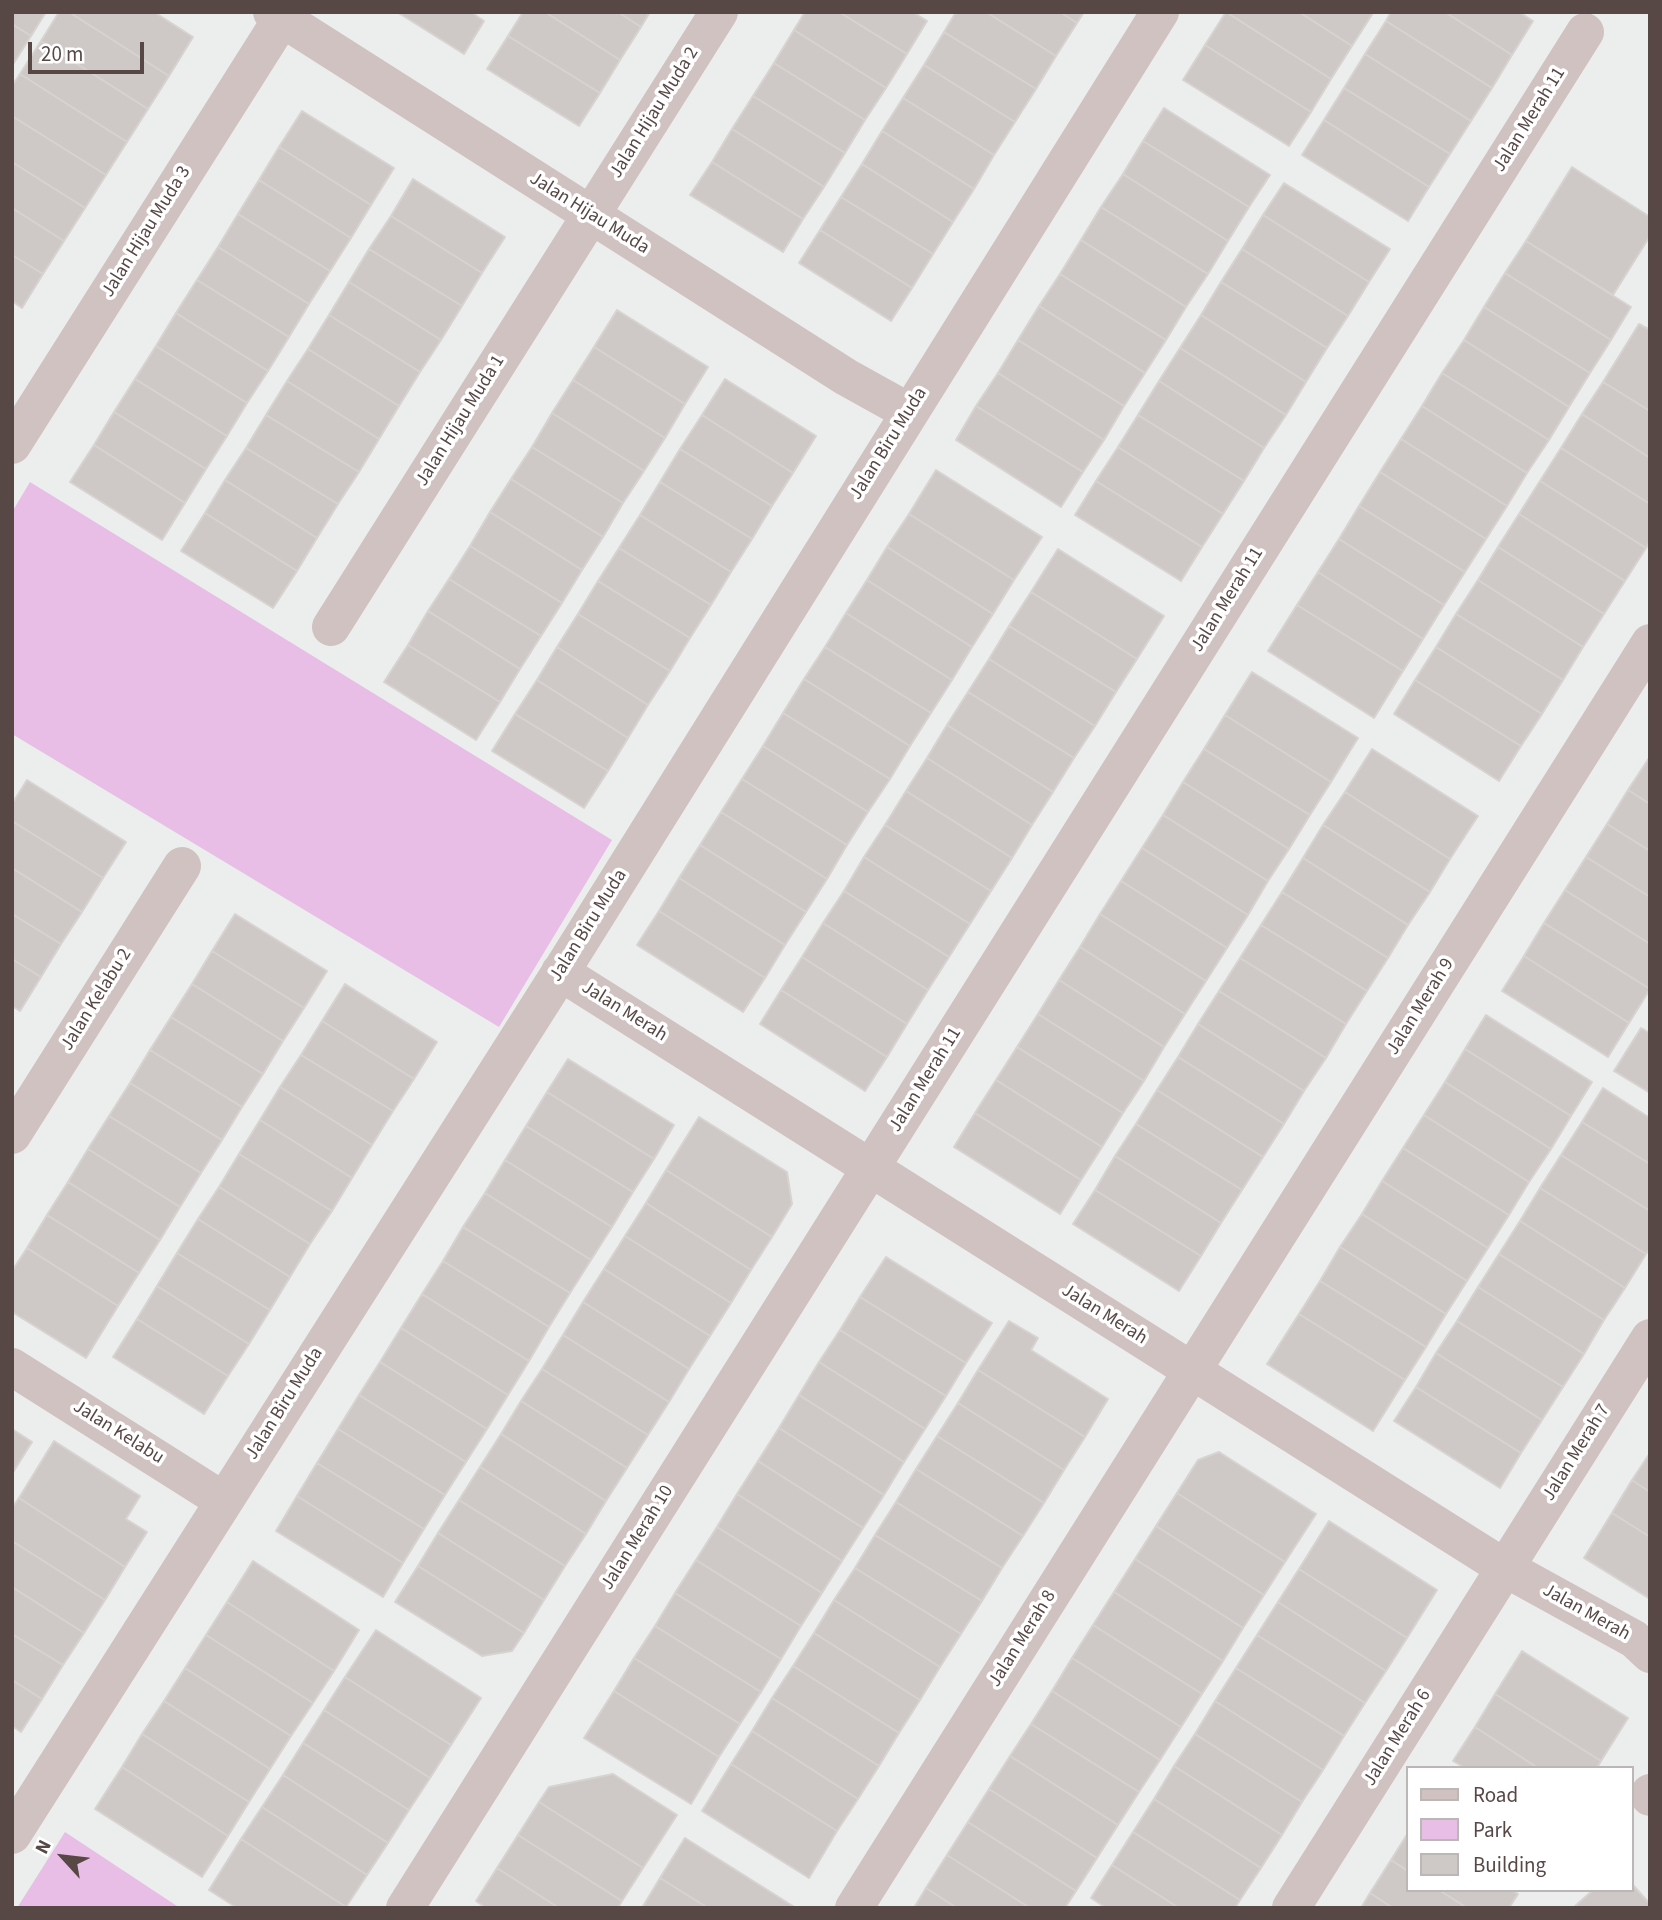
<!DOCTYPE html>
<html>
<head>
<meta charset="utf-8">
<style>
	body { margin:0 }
	#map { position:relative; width:1662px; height:1920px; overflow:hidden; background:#eceeed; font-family:"Source Sans 3",sans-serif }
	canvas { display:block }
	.frame { position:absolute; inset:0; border:14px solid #574846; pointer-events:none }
	.legend { position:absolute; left:1406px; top:1766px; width:228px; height:126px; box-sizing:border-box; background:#fff; border:2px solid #bcb6b5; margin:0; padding:9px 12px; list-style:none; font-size:21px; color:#574846 }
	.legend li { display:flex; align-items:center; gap:14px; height:35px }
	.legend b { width:35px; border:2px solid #bcb6b5 }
	.north { position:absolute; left:28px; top:1822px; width:70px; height:70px; -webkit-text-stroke:5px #fff; paint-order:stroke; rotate:297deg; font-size:19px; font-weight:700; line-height:28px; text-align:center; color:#574846 }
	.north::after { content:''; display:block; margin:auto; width:24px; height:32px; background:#574846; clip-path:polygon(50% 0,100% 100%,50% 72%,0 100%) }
	.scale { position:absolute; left:28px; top:42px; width:116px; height:32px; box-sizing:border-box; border:4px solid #574846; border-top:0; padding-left:9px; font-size:21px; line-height:24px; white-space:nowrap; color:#574846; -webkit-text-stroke:5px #fff; paint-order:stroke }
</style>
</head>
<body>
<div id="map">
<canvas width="1662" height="1920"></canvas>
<div class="frame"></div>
<ul class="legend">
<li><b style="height:9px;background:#d0c2c0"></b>Road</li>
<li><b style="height:19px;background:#e8bee6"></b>Park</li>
<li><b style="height:19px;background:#cec9c7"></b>Building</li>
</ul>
<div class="north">N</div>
<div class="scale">20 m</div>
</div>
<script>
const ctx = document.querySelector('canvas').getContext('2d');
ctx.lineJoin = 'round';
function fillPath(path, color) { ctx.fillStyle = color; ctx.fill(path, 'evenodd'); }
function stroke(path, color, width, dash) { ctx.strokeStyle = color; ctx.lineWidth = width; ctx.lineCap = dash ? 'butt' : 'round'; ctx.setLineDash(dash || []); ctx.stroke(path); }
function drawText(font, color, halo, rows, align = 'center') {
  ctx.font = font + ' "Source Sans 3",sans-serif'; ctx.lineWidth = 7; ctx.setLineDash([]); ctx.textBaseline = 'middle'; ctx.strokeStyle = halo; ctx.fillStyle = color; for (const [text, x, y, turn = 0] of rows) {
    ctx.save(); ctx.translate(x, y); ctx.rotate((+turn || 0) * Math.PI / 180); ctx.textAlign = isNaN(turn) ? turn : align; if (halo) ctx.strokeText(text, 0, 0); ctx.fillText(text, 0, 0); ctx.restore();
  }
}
const green = new Path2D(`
	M30 482 612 840 499 1027 12 734V512Z
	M65 1832 180 1908H17Z`);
const building = new Path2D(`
	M12 12H46L31 36 12 24Z
	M59 12H69L169 76 148 109 41 41Z
	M69 12H154L193 37 169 76Z
	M397 12H471L484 21 464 54Z
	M523 12H545L620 60 600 93 508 36Z
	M545 12H618L641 27 620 60Z
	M618 12H650L641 27Z
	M805 12H839L907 54 886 88 794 30Z
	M839 12H913L927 21 907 54Z
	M956 12H986L1056 56 1036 89 944 32Z
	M986 12H1060L1077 23 1056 56Z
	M1060 12H1084L1077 23Z
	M1226 12H1299L1352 46 1331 79Z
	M1226 12 1331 79 1311 112 1205 45Z
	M1299 12H1372L1373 13 1352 46Z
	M1391 12H1445L1512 55 1492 88 1386 21Z
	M1445 12H1519L1533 21 1512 55Z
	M1386 21 1492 88 1471 121 1365 54Z
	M12 24 31 36 12 66Z
	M794 30 886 88 865 120 774 63Z
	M944 32 1036 89 1015 122 924 65Z
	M508 36 600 93 579 126 487 69Z
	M41 41 148 109 127 142 20 74Z
	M1205 45 1311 112 1289 146 1183 80Z
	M1365 54 1471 121 1450 154 1344 88Z
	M774 63 865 120 845 153 753 96Z
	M924 65 1015 122 994 155 903 98Z
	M20 74 127 142 106 175 12 116V86Z
	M1344 88 1450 154 1429 187 1324 120Z
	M753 96 845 153 824 187 732 129Z
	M903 98 994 155 974 189 882 131Z
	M1164 108 1270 175 1249 207 1143 141Z
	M302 111 394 168 371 205 279 147Z
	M12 116 106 175 85 208 12 162Z
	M1324 120 1429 187 1408 221 1302 155Z
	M732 129 824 187 803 219 712 162Z
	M882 131 974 189 953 222 862 164Z
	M1143 141 1249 207 1228 241 1123 174Z
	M279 147 371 205 351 238 259 180Z
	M12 162 85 208 64 241 12 208Z
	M712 162 803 219 783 252 690 195Z
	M862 164 953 222 933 254 841 197Z
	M1572 167 1650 217V236L1613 295 1526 241Z
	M1123 174 1228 241 1208 274 1101 207Z
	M413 179 505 237 482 273 391 216Z
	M259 180 351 238 330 271 238 214Z
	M1284 183 1390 249 1369 282 1263 215Z
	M841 197 933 254 912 288 820 230Z
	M1101 207 1208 274 1186 307 1081 240Z
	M12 208 64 241 43 274 12 255Z
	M238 214 330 271 309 304 218 247Z
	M1263 215 1369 282 1348 316 1242 249Z
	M391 216 482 273 462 306 369 249Z
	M820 230 912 288 891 321 799 263Z
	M1081 240 1186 307 1166 340 1060 274Z
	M1526 241 1631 307 1611 340 1505 273Z
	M218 247 309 304 289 337 197 280Z
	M369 249 462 306 441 340 349 282Z
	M1242 249 1348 316 1327 348 1221 282Z
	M12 255 43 274 22 308 12 301Z
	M1505 273 1611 340 1590 373 1484 307Z
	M1060 274 1166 340 1145 373 1039 306Z
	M197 280 289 337 268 371 176 313Z
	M349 282 441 340 420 372 329 315Z
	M1221 282 1327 348 1306 382 1201 315Z
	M1039 306 1145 373 1124 406 1018 340Z
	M1484 307 1590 373 1569 407 1464 340Z
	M617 310 708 367 685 404 594 347Z
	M176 313 268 371 247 403 156 346Z
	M329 315 420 372 399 406 308 349Z
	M1201 315 1306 382 1286 415 1180 348Z
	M1639 324 1650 330V411L1603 382Z
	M1018 340 1124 406 1104 440 998 373Z
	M1464 340 1569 407 1549 440 1442 373Z
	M156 346 247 403 227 436 135 379Z
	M594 347 685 404 665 438 573 380Z
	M1180 348 1286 415 1264 448 1159 381Z
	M308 349 399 406 379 439 287 381Z
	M998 373 1104 440 1083 472 976 406Z
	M1442 373 1549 440 1527 473 1422 406Z
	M135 379 227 436 206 469 114 412Z
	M725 379 816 436 793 473 702 415Z
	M573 380 665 438 644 471 552 413Z
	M287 381 379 439 359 472 266 415Z
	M1159 381 1264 448 1244 481 1138 415Z
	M1603 382 1650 411V458L1582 414Z
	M976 406 1083 472 1061 507 956 440Z
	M1422 406 1527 473 1507 506 1401 439Z
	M114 412 206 469 185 503 94 445Z
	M552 413 644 471 623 503 532 447Z
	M1582 414 1650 458V504L1561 448Z
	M266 415 359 472 338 504 246 448Z
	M702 415 793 473 772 506 680 449Z
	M1138 415 1244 481 1223 514 1118 447Z
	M1401 439 1507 506 1486 539 1380 472Z
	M94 445 185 503 162 540 70 482Z
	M532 447 623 503 603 537 511 479Z
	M1118 447 1223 514 1202 547 1096 481Z
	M246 448 338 504 317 538 225 480Z
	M1561 448 1650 504V541L1646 548 1540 481Z
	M680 449 772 506 752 539 660 482Z
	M936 470 1042 537 1014 580 909 514Z
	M1380 472 1486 539 1465 572 1359 506Z
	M511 479 603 537 582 570 490 512Z
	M225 480 317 538 297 571 205 513Z
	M1096 481 1202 547 1181 581 1075 515Z
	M1540 481 1646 548 1625 581 1519 514Z
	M660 482 752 539 731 572 640 515Z
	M1359 506 1465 572 1444 605 1339 539Z
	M490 512 582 570 562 603 470 546Z
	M205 513 297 571 273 608 181 551Z
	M909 514 1014 580 993 614 887 547Z
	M1519 514 1625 581 1604 614 1498 547Z
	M640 515 731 572 711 605 619 548Z
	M1339 539 1444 605 1423 639 1318 572Z
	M470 546 562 603 541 636 449 579Z
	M887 547 993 614 972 647 867 580Z
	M1498 547 1604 614 1583 647 1478 580Z
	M619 548 711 605 690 638 598 581Z
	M1058 549 1164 616 1137 659 1031 592Z
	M1318 572 1423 639 1403 671 1297 605Z
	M449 579 541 636 520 669 428 611Z
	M867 580 972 647 952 680 846 613Z
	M1478 580 1583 647 1563 680 1456 614Z
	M598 581 690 638 670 671 578 614Z
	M1031 592 1137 659 1116 692 1009 626Z
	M1297 605 1403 671 1374 718 1268 651Z
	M428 611 520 669 500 702 408 645Z
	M846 613 952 680 931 713 825 647Z
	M578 614 670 671 648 705 557 647Z
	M1456 614 1563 680 1542 714 1436 647Z
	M1009 626 1116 692 1095 726 989 659Z
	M408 645 500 702 476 740 384 682Z
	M557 647 648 705 628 738 537 680Z
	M825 647 931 713 910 746 804 679Z
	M1436 647 1542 714 1521 746 1415 680Z
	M989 659 1095 726 1074 758 968 692Z
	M1252 672 1358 738 1331 782 1225 715Z
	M804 679 910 746 890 779 783 713Z
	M537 680 628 738 608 771 515 714Z
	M1415 680 1521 746 1499 781 1394 714Z
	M968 692 1074 758 1053 792 947 725Z
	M783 713 890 779 868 812 763 746Z
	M515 714 608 771 584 808 492 751Z
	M1225 715 1331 782 1310 815 1204 749Z
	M947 725 1053 792 1032 825 927 758Z
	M763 746 868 812 847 845 742 779Z
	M1204 749 1310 815 1289 849 1183 782Z
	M1372 749 1478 816 1450 859 1345 792Z
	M927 758 1032 825 1012 858 906 791Z
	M1649 758 1650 759V804L1628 790Z
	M742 779 847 845 827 879 721 812Z
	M27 780 126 842 103 878 12 821V804Z
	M1183 782 1289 849 1268 881 1163 815Z
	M1628 790 1650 804V851L1607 824Z
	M906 791 1012 858 991 891 885 825Z
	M1345 792 1450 859 1430 892 1323 825Z
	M721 812 827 879 806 912 700 845Z
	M1163 815 1268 881 1248 915 1142 848Z
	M12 821 103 878 82 912 12 868Z
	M1607 824 1650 851V897L1586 857Z
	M885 825 991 891 970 924 864 857Z
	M1323 825 1430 892 1408 925 1303 858Z
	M700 845 806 912 785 945 679 878Z
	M1142 848 1248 915 1227 948 1121 881Z
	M864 857 970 924 949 957 844 891Z
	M1586 857 1650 897V944L1565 890Z
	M1303 858 1408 925 1388 958 1282 892Z
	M12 868 82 912 61 944 12 914Z
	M679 878 785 945 765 978 659 911Z
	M1121 881 1227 948 1206 981 1100 914Z
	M1565 890 1650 944V989L1544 923Z
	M844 891 949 957 928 990 823 923Z
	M1282 892 1388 958 1367 991 1261 925Z
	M659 911 765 978 743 1012 637 945Z
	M12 914 61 944 41 977 12 959Z
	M235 914 327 971 304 1008 212 951Z
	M1100 914 1206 981 1185 1014 1080 947Z
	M823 923 928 990 907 1024 802 957Z
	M1544 923 1650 989 1629 1023 1524 956Z
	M1261 925 1367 991 1346 1024 1240 958Z
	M1080 947 1185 1014 1164 1047 1059 980Z
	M212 951 304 1008 283 1041 192 984Z
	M1524 956 1629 1023 1608 1057 1502 991Z
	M802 957 907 1024 887 1057 781 990Z
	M1240 958 1346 1024 1326 1058 1219 991Z
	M12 959 41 977 20 1011 12 1006Z
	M1059 980 1164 1047 1144 1081 1038 1014Z
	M192 984 283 1041 263 1074 171 1017Z
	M345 984 437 1042 414 1079 322 1021Z
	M781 990 887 1057 865 1091 760 1024Z
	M1219 991 1326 1058 1304 1091 1198 1024Z
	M1038 1014 1144 1081 1123 1113 1017 1047Z
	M1486 1015 1592 1082 1571 1116 1465 1049Z
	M171 1017 263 1074 242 1107 150 1050Z
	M322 1021 414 1079 393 1111 301 1055Z
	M1198 1024 1304 1091 1284 1124 1178 1057Z
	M1641 1028 1650 1033V1093L1614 1071Z
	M1017 1047 1123 1113 1102 1147 996 1080Z
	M1465 1049 1571 1116 1551 1149 1445 1082Z
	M150 1050 242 1107 222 1140 130 1083Z
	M301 1055 393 1111 372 1145 280 1087Z
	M1178 1057 1284 1124 1263 1157 1157 1090Z
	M568 1059 674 1125 654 1159 547 1092Z
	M996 1080 1102 1147 1081 1180 975 1113Z
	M1445 1082 1551 1149 1529 1182 1424 1115Z
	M130 1083 222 1140 201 1173 109 1116Z
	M280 1087 372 1145 352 1178 260 1120Z
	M1603 1088 1650 1118V1164L1582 1122Z
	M1157 1090 1263 1157 1242 1190 1136 1124Z
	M547 1092 654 1159 633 1192 526 1126Z
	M975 1113 1081 1180 1060 1214 954 1147Z
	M1424 1115 1529 1182 1509 1215 1403 1148Z
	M109 1116 201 1173 180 1207 88 1149Z
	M699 1117 787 1172 792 1204 772 1237 666 1170Z
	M260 1120 352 1178 332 1211 239 1154Z
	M1582 1122 1650 1164V1211L1561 1155Z
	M1136 1124 1242 1190 1221 1223 1115 1156Z
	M526 1126 633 1192 612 1227 505 1160Z
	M1403 1148 1509 1215 1488 1248 1382 1181Z
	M88 1149 180 1207 160 1240 68 1182Z
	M239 1154 332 1211 310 1244 219 1187Z
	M1561 1155 1650 1211V1248L1646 1254 1540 1188Z
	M1115 1156 1221 1223 1201 1256 1095 1190Z
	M505 1160 612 1227 591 1260 485 1193Z
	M666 1170 772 1237 751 1270 646 1203Z
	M1382 1181 1488 1248 1467 1281 1362 1214Z
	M68 1182 160 1240 139 1273 47 1215Z
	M219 1187 310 1244 290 1277 198 1219Z
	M1540 1188 1646 1254 1625 1288 1520 1221Z
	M1095 1190 1201 1256 1179 1291 1073 1224Z
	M485 1193 591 1260 570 1293 463 1227Z
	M646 1203 751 1270 731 1303 625 1236Z
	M1362 1214 1467 1281 1446 1314 1340 1247Z
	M47 1215 139 1273 118 1306 27 1248Z
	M198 1219 290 1277 270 1310 177 1253Z
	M1520 1221 1625 1288 1604 1320 1499 1254Z
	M463 1227 570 1293 549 1327 443 1261Z
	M625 1236 731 1303 710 1336 604 1269Z
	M1340 1247 1446 1314 1426 1347 1320 1281Z
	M27 1248 118 1306 86 1358 12 1312V1271Z
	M177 1253 270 1310 249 1344 157 1286Z
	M1499 1254 1604 1320 1584 1354 1478 1287Z
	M886 1257 992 1323 966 1363 860 1297Z
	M443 1261 549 1327 529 1361 422 1294Z
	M604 1269 710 1336 689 1369 583 1302Z
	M1320 1281 1426 1347 1405 1380 1299 1314Z
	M157 1286 249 1344 228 1376 137 1319Z
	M1478 1287 1584 1354 1563 1387 1457 1321Z
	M422 1294 529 1361 508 1395 401 1328Z
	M860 1297 966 1363 946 1396 840 1330Z
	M583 1302 689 1369 669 1402 563 1335Z
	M1299 1314 1405 1380 1373 1431 1267 1364Z
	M137 1319 228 1376 204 1414 113 1357Z
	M1009 1321 1038 1338 1031 1350 1108 1399 1085 1437 978 1370Z
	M1457 1321 1563 1387 1542 1420 1436 1353Z
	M401 1328 508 1395 487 1429 380 1362Z
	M840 1330 946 1396 925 1429 819 1362Z
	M563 1335 669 1402 648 1435 542 1369Z
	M1436 1353 1542 1420 1521 1453 1416 1387Z
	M380 1362 487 1429 466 1462 359 1395Z
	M819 1362 925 1429 904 1462 799 1395Z
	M542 1369 648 1435 627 1468 521 1401Z
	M978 1370 1085 1437 1064 1470 958 1403Z
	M1416 1387 1521 1453 1500 1488 1394 1421Z
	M359 1395 466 1462 445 1495 338 1429Z
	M799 1395 904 1462 884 1495 779 1428Z
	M521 1401 627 1468 606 1501 501 1434Z
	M958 1403 1064 1470 1044 1503 937 1436Z
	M779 1428 884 1495 863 1528 758 1461Z
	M12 1429 32 1442 12 1474Z
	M338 1429 445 1495 424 1529 317 1463Z
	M501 1434 606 1501 586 1534 480 1467Z
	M937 1436 1044 1503 1023 1536 916 1469Z
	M54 1441 140 1496 126 1519 147 1532 125 1567 19 1498Z
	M1219 1452 1316 1514 1285 1562 1177 1493 1198 1460Z
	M1650 1453V1492L1632 1480Z
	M758 1461 863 1528 842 1561 737 1494Z
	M317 1463 424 1529 403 1563 297 1496Z
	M480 1467 586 1534 565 1566 459 1500Z
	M916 1469 1023 1536 1002 1568 896 1502Z
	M1632 1480 1650 1492V1537L1612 1513Z
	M1177 1493 1285 1562 1264 1595 1156 1526Z
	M737 1494 842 1561 822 1593 717 1527Z
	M297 1496 403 1563 383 1597 276 1531Z
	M19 1498 125 1567 105 1600 12 1541V1508Z
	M459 1500 565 1566 544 1600 438 1533Z
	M896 1502 1002 1568 982 1601 875 1535Z
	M1612 1513 1650 1537V1599L1584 1558Z
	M1329 1521 1437 1590 1407 1638 1299 1569Z
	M1156 1526 1264 1595 1243 1628 1135 1559Z
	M717 1527 822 1593 801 1626 696 1560Z
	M438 1533 544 1600 524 1633 418 1566Z
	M875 1535 982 1601 961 1634 855 1568Z
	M12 1541 105 1600 84 1633 12 1587Z
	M1135 1559 1243 1628 1223 1661 1114 1592Z
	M696 1560 801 1626 781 1659 675 1593Z
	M253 1561 359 1630 334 1671 227 1602Z
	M418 1566 524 1633 512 1651 482 1656 395 1602Z
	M855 1568 961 1634 940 1667 834 1600Z
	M1299 1569 1407 1638 1386 1671 1278 1602Z
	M12 1587 84 1633 63 1665 12 1634Z
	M1114 1592 1223 1661 1202 1694 1093 1625Z
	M675 1593 781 1659 761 1692 655 1626Z
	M834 1600 940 1667 920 1700 814 1633Z
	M227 1602 334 1671 313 1703 206 1635Z
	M1278 1602 1386 1671 1365 1703 1257 1635Z
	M1093 1625 1202 1694 1181 1727 1072 1658Z
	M655 1626 761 1692 740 1724 634 1658Z
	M376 1630 481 1698 451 1745 345 1677Z
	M814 1633 920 1700 899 1733 793 1666Z
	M12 1634 63 1665 42 1699 12 1680Z
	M206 1635 313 1703 291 1736 185 1668Z
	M1257 1635 1365 1703 1344 1736 1236 1668Z
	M1522 1651 1628 1718 1601 1761 1495 1694Z
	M634 1658 740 1724 719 1757 614 1691Z
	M1072 1658 1181 1727 1160 1760 1052 1691Z
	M793 1666 899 1733 879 1766 772 1698Z
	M185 1668 291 1736 270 1769 164 1701Z
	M1236 1668 1344 1736 1323 1770 1215 1701Z
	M345 1677 451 1745 430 1778 324 1710Z
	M12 1680 42 1699 21 1732 12 1726Z
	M614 1691 719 1757 691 1804 584 1738Z
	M1052 1691 1160 1760 1139 1792 1031 1724Z
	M1495 1694 1601 1761 1597 1768H1538L1475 1727Z
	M772 1698 879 1766 858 1799 752 1731Z
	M164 1701 270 1769 249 1802 142 1734Z
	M1215 1701 1323 1770 1302 1802 1195 1734Z
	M324 1710 430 1778 409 1810 303 1743Z
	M1031 1724 1139 1792 1118 1825 1010 1756Z
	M1475 1727 1538 1768H1465L1453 1761Z
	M752 1731 858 1799 837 1831 731 1764Z
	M142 1734 249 1802 228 1836 122 1767Z
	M1195 1734 1302 1802 1282 1835 1174 1766Z
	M303 1743 409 1810 388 1843 283 1775Z
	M1010 1756 1118 1825 1097 1858 989 1789Z
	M731 1764 837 1831 809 1878 702 1811Z
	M1174 1766 1282 1835 1261 1868 1154 1799Z
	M122 1767 228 1836 202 1877 95 1809Z
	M613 1774 677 1815 643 1868 539 1802 549 1787Z
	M283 1775 388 1843 367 1875 262 1807Z
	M989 1789 1097 1858 1076 1891 968 1822Z
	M1154 1799 1261 1868 1240 1900 1133 1832Z
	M539 1802 643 1868 622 1901 518 1835Z
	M262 1807 367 1875 346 1907 241 1839Z
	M968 1822 1076 1891 1065 1908H1030L947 1855Z
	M1133 1832 1240 1900 1235 1908H1179L1112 1865Z
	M1408 1833V1871L1391 1860Z
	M518 1835 622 1901 618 1908H559L497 1868Z
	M685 1838 796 1908H708L660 1878Z
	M241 1839 346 1907V1908H237L209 1890Z
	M947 1855 1030 1908H957L926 1888Z
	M1391 1860 1408 1871V1890H1439L1467 1908H1393L1370 1893Z
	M1112 1865 1179 1908H1106L1091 1898Z
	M497 1868 559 1908H486L476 1901Z
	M660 1878 708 1908H642Z
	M1632 1884 1650 1904V1908H1573L1593 1890H1632Z
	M926 1888 957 1908H914Z
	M1439 1890H1512L1518 1894 1509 1908H1467Z
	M1370 1893 1393 1908H1361Z`);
const minor = new Path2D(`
	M272 12 846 377 909 412
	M12 445 286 12
	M331 627 719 12
	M560 972 1505 1568 1634 1639 1650 1654
	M12 1135 182 866
	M12 1367 224 1501
	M1650 1793V1797
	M12 1835 567 962 1160 12
	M405 1908 1585 32
	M854 1908 1650 643
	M1291 1908 1650 1338`);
const streetNames = [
	["Jalan Hijau Muda 2",655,113,-58],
	["Jalan Merah 11",1530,120,-58],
	["Jalan Hijau Muda",589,214,32],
	["Jalan Hijau Muda 3",147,232,-58],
	["Jalan Hijau Muda 1",461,421,-58],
	["Jalan Biru Muda",889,444,-58],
	["Jalan Merah 11",1228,600,-58],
	["Jalan Biru Muda",589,926,-58],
	["Jalan Kelabu 2",97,1000,-58],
	["Jalan Merah 9",1421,1007,-58],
	["Jalan Merah",624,1012,32],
	["Jalan Merah 11",926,1080,-58],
	["Jalan Merah",1104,1315,32],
	["Jalan Biru Muda",285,1404,-58],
	["Jalan Kelabu",118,1433,32],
	["Jalan Merah 7",1577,1453,-58],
	["Jalan Merah 10",638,1538,-58],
	["Jalan Merah",1586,1613,29],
	["Jalan Merah 8",1023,1639,-58],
	["Jalan Merah 6",1398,1738,-58]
];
fillPath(green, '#e8bee6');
fillPath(building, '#cec9c7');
stroke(building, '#d7d3d0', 2);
stroke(minor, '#d0c2c0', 38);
drawText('19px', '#574846', '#fff', streetNames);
</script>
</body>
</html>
